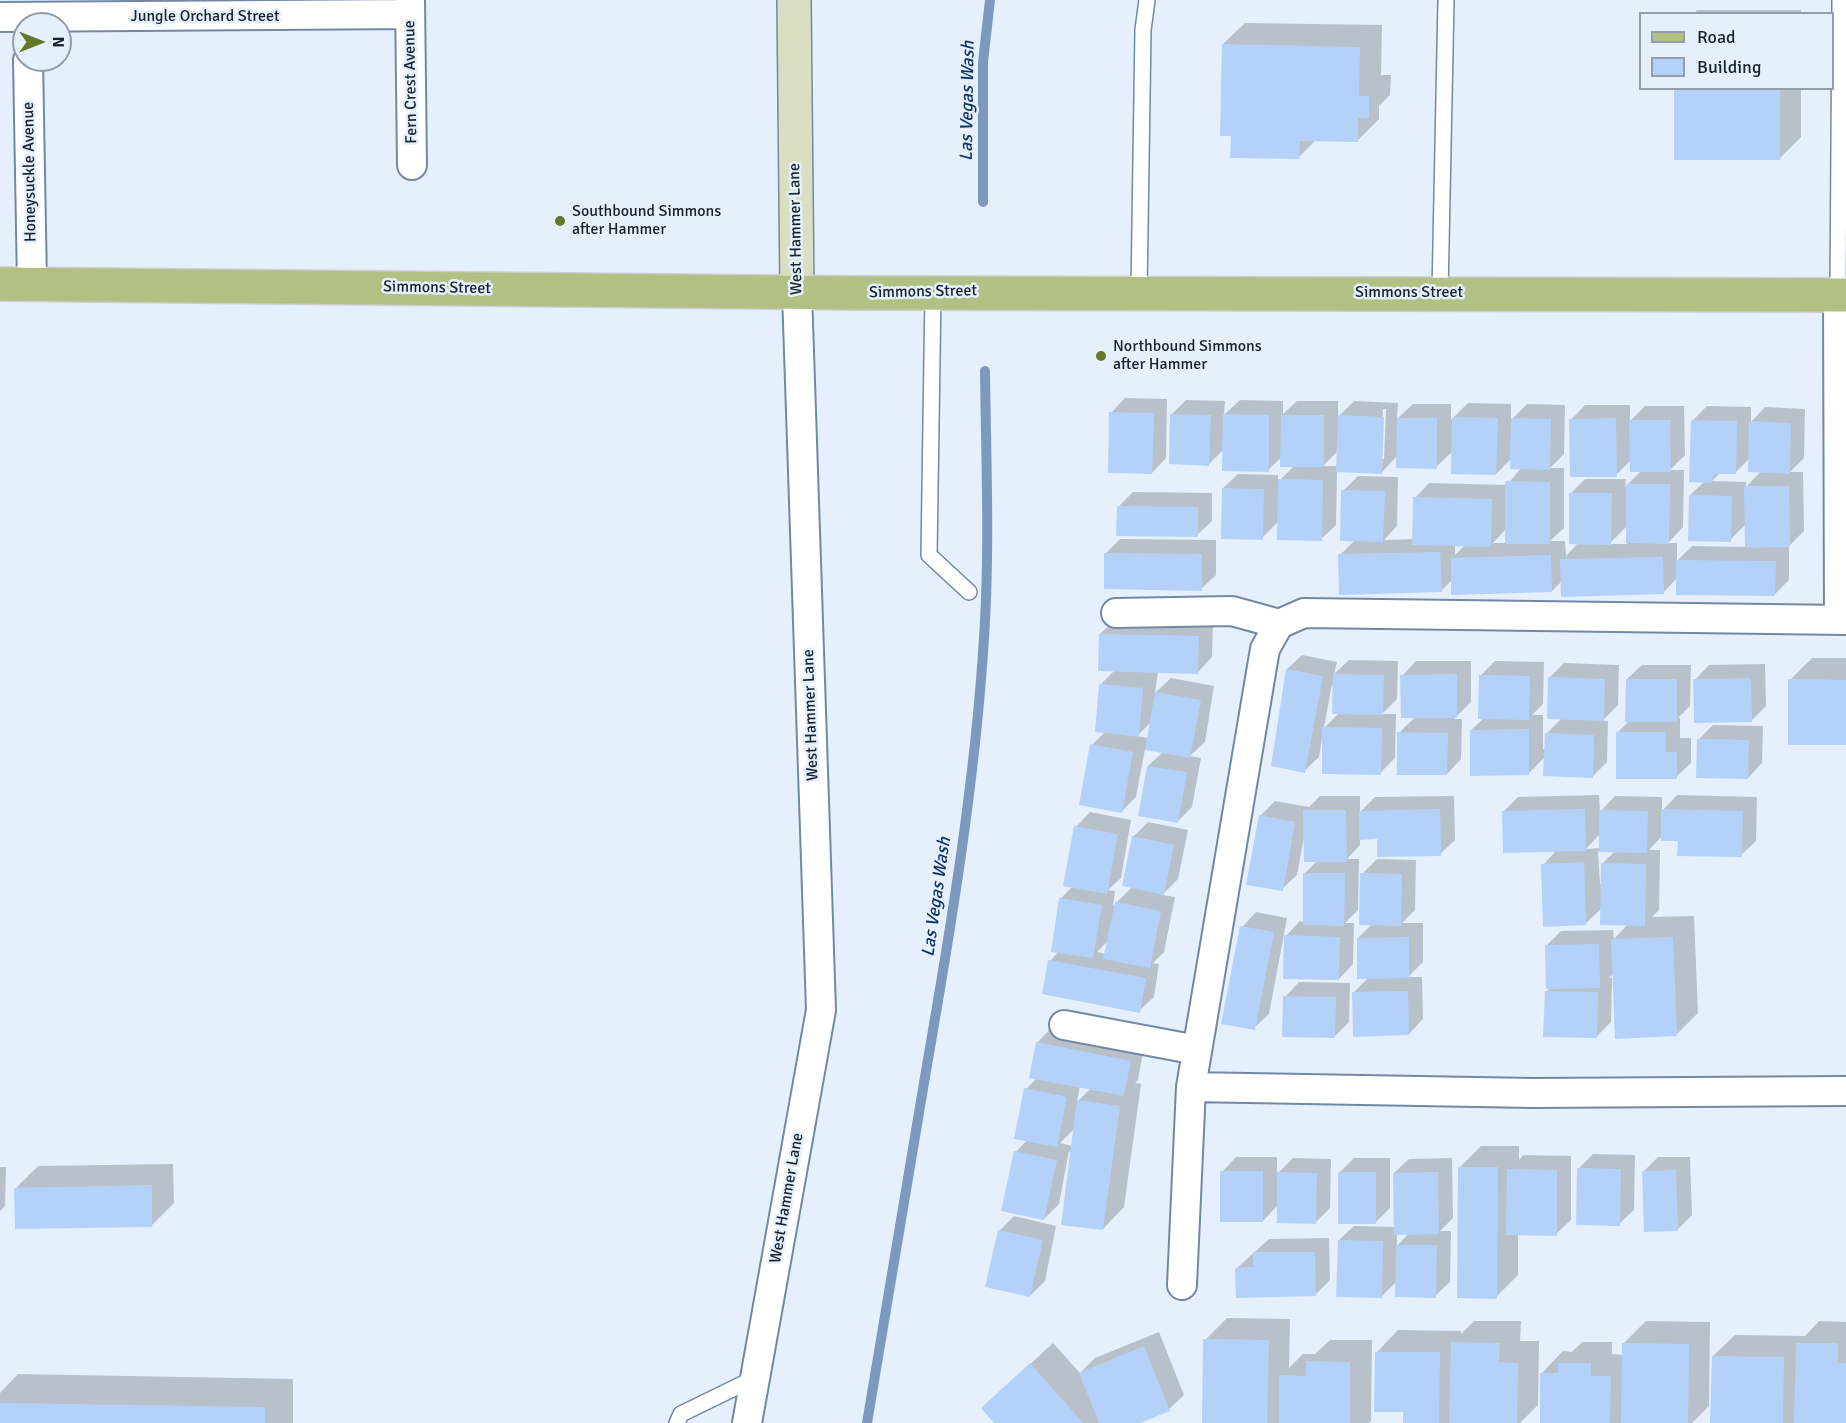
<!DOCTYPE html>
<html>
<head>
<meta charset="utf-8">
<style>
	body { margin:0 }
	#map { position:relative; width:1846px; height:1423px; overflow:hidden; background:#e6f0fd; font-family:Signika,sans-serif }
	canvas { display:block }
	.legend { position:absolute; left:1639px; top:12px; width:195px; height:78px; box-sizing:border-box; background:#e6f0fd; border:2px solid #949daa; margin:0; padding:8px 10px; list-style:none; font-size:18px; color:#19212d }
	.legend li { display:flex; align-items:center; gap:12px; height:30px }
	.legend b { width:30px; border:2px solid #949daa }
	.north { position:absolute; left:12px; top:12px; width:60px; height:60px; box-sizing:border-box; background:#e6f0fd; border:2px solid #949daa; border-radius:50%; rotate:90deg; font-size:16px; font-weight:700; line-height:24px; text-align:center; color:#19212d }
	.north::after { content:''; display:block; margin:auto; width:21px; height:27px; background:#637929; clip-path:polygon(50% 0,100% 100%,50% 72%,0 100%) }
</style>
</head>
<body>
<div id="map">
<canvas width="1846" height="1423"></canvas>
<ul class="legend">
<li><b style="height:8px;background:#b1c183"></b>Road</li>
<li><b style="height:16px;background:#b4d1f9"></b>Building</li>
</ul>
<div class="north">N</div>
</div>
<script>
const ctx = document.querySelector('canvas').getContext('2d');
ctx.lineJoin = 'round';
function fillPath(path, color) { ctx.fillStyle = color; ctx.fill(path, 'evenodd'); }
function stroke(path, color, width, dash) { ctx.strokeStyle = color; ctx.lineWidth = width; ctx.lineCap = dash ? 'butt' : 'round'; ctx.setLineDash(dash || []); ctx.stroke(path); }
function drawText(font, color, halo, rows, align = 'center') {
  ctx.font = font + ' Signika,sans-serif'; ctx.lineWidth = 5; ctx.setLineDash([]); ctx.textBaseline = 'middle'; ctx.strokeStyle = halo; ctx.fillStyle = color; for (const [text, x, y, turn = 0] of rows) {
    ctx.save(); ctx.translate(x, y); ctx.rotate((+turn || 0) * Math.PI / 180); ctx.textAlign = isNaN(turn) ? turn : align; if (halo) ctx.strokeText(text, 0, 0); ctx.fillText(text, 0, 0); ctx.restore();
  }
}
const shadow = new Path2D(`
	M1697 10H1801V14H1694Z
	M1245 23 1382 25 1381 75H1391L1390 95 1379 106V119L1357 141 1316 140 1298 158 1232 134 1223 44Z
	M1675 88H1801V137L1779 159Z
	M1125 398 1167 399 1166 458 1152 473 1111 413Z
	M1186 400 1225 401 1224 415 1240 400 1283 401V414L1297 401H1338V417L1354 401 1398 403 1397 419 1413 404H1451V420L1468 403 1511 404V420L1527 404 1565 405 1564 454 1550 468H1564V528L1550 541H1565L1566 556 1578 543 1571 493 1585 479H1626L1625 487 1642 470 1631 460 1616 475 1571 420 1585 405H1630V421L1645 406H1684L1685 455 1670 470H1684L1683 527 1668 543H1677V561L1692 546 1747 547 1746 524 1730 540 1690 495 1705 481 1693 420 1707 406 1751 407V422L1765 407 1805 409 1804 458 1790 472H1803L1804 531 1789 546V580L1774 595 1677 578 1663 593 1562 581 1552 591 1452 580 1441 591 1340 555 1355 540 1343 491 1358 476 1398 477 1397 526 1384 540 1414 539 1415 498 1429 483 1507 485 1521 468 1512 458 1496 474 1453 451 1436 467 1397 456 1382 472 1337 471 1336 525 1321 539 1279 521 1262 538 1223 488 1238 474 1278 475V482L1294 466 1282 457 1268 470 1224 449 1209 464 1171 415ZM1383 409H1386L1384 459H1381ZM1338 451V466H1323ZM1750 458 1761 471 1746 487V482L1712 481 1721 472 1735 473ZM1627 526V544H1609ZM1506 529V543H1493ZM1455 545H1465L1455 555Z
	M1133 492 1212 493V521L1197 535 1118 507Z
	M1120 539 1216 540V575L1201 589 1106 553Z
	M1115 620 1213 622 1212 657 1198 672 1158 671 1155 693 1171 678 1214 686 1205 742 1190 756 1201 758 1192 807 1178 821 1148 766 1163 752 1145 749 1136 797 1122 811 1092 745 1105 732 1101 684 1115 670 1100 634ZM1151 722 1148 738 1137 736Z
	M1302 655 1337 662 1334 674 1349 660 1398 661 1397 699 1382 714H1396L1395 758 1380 773 1322 738 1319 757 1304 771 1287 669ZM1332 684 1339 713 1324 728Z
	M1812 658H1846V744L1790 680Z
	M1416 661H1471V702L1454 719H1462L1461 759 1447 774 1399 733 1415 717 1402 676Z
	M1495 661 1544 662 1543 704 1532 715H1543V749H1546V734L1562 718 1549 678 1564 663 1619 665 1618 705 1602 721H1608L1607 762 1593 776 1545 757 1528 774 1471 730 1484 718 1480 676Z
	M1765 664 1766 706 1751 721 1695 680 1709 665Z
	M1642 665H1691L1690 706 1678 718H1680V738H1691V763L1676 777 1617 733 1630 720 1627 679Z
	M1713 725 1763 726 1762 763 1748 778 1698 740Z
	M1599 795 1600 812 1615 796 1662 797V811L1677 795 1757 797 1756 841 1741 855 1662 836 1649 850H1660L1659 910 1652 917 1694 916 1698 1013 1676 1035 1614 973 1609 978H1612L1611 1022 1596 1037 1546 992 1550 988 1547 945 1561 931 1613 930 1614 939 1628 924 1602 908 1586 923 1543 865 1557 850 1504 811 1518 797ZM1600 834V848L1586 849ZM1598 851H1615L1602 864V884H1600Z
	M1320 796H1360V812L1375 797 1454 796 1455 840 1440 854 1378 838H1360V845L1347 859H1359L1358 910 1345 923H1354L1353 964 1339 979 1286 936 1300 921 1304 922 1305 873 1318 860 1304 837 1297 875 1282 889 1260 816 1275 801 1309 807Z
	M1090 812 1131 820 1121 878 1108 890 1115 891 1113 906 1132 887 1133 837 1148 822 1188 830 1178 879 1162 895 1175 897 1164 952 1153 963 1159 964 1154 997 1139 1011 1050 961 1059 951 1060 899 1073 886 1076 827ZM1108 941 1106 954 1097 952Z
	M1377 859 1416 860 1415 910 1402 923H1423V962L1408 977H1422L1423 1019 1409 1034 1353 993 1369 977 1358 938 1372 924 1362 874Z
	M1256 912 1287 918 1269 1014 1254 1028 1242 927Z
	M1299 982 1350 983 1349 1022 1335 1036 1285 997Z
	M1051 1028 1144 1047 1138 1080 1135 1083 1141 1084 1124 1207 1103 1229 1072 1152 1069 1151 1059 1204 1044 1219 1016 1152 1027 1140 1026 1089 1037 1078V1043ZM1080 1086 1091 1088 1077 1102ZM1075 1128 1072 1146 1060 1143Z
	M1481 1146H1519V1160L1523 1155 1571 1156V1220L1556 1234H1518V1275L1496 1297 1459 1168Z
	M1593 1154 1635 1155 1634 1210 1619 1224 1578 1169Z
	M1236 1157H1277V1174L1293 1158 1331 1159 1330 1208 1316 1222 1278 1205 1263 1221 1222 1172Z
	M1658 1157H1690L1692 1215 1677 1230 1643 1172Z
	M1354 1158H1390V1208L1376 1222 1339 1173Z
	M1452 1158 1453 1218 1440 1231H1451L1450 1282 1435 1296 1397 1281 1382 1296 1339 1240 1354 1226 1395 1227 1394 1173 1409 1159ZM1397 1233H1409L1397 1246Z
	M173 1164 174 1203 152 1225 16 1188 38 1166Z
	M0 1167H6L5 1206 0 1211Z
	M1014 1216 1056 1226 1045 1281 1030 1296 999 1231Z
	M1329 1238 1330 1280 1315 1295 1237 1268 1269 1239Z
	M1227 1318 1290 1319 1289 1368 1303 1354H1315L1330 1340H1372L1371 1421 1368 1423H1203L1205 1340Z
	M1474 1321H1521L1520 1341H1539L1538 1405 1520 1423H1404L1405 1410 1377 1352 1398 1330 1461 1331V1334Z
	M1646 1321 1710 1322 1709 1406 1692 1423H1541L1542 1373 1563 1351 1572 1352 1582 1342H1612V1354L1624 1355V1343Z
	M1819 1321 1846 1322V1423H1712L1713 1356 1735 1335 1805 1336Z
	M1159 1332 1184 1395 1169 1409 1136 1423H996L983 1408 1053 1343 1080 1373 1095 1358Z
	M18 1374 293 1379V1423H0V1393Z`);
const stream = new Path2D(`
	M983 202V62L990 0
	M867 1423C887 1306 906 1188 926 1071 951 927 975 783 984 638 990 549 986 460 985 371`);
const building = new Path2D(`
	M1222 44 1360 47 1359 96H1369V118H1358V142L1300 141 1299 159 1230 158 1231 136H1220Z
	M1674 88H1780V160H1674Z
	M1109 412 1154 413 1152 474 1108 473Z
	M1170 414 1211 415 1209 466 1169 464Z
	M1223 414 1269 415V472L1222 471Z
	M1281 415H1324V467H1280Z
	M1338 415 1384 417 1382 474 1336 472Z
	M1452 417 1498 418 1496 475 1451 474Z
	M1397 418H1437V469L1396 468Z
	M1511 418 1551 419 1550 470 1510 469Z
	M1616 418 1617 477H1570L1569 419Z
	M1629 420H1670L1671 472H1630Z
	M1691 420 1737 421 1736 474H1713L1712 483 1689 482Z
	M1749 421 1791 423 1790 474 1748 472Z
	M1278 479 1323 480 1322 541 1277 540Z
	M1505 481 1550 482V544H1505Z
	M1626 484H1670L1669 544 1626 543Z
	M1744 486H1789L1790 547 1745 548Z
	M1222 488 1264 489 1263 540 1221 539Z
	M1341 490 1385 491 1383 542 1340 541Z
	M1569 493H1612L1611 545 1569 544Z
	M1689 495 1732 496 1731 542 1688 541Z
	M1413 497 1492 499 1491 547 1412 545Z
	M1117 506 1198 507V537L1116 536Z
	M1440 552 1442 592 1339 595 1338 554Z
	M1104 553 1202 554V591L1104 589Z
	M1551 555 1552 592 1451 595V558Z
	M1663 557 1664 594 1561 597 1560 559Z
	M1676 560 1776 561 1775 596 1676 595Z
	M1099 634 1199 636 1198 674 1098 671Z
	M1286 669 1323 676 1305 773 1271 766Z
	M1333 674 1384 675 1383 715 1332 714Z
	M1457 674V718H1401L1400 675Z
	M1479 675 1530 676 1529 720 1478 719Z
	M1548 677 1605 679 1604 721 1547 719Z
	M1751 678 1752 722 1694 723 1693 679Z
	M1626 679H1677V722H1625Z
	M1788 679 1846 680V745H1788Z
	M1099 684 1143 688 1139 737 1095 732Z
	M1155 692 1201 700 1190 758 1145 750Z
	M1322 727 1382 728 1381 775 1322 774Z
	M1529 729V775L1470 776V730Z
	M1397 732 1448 733 1447 775H1397Z
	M1616 732H1666V752H1677V779H1616Z
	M1545 733 1594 735 1593 778 1543 776Z
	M1697 739 1749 740 1748 779 1696 778Z
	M1090 744 1133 752 1122 813 1079 805Z
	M1147 766 1187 772 1178 823 1138 816Z
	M1440 809 1441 856 1377 857V839L1359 840V811Z
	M1585 809 1586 851 1503 853 1502 811Z
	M1661 809 1743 811 1742 857 1677 856 1678 841H1661Z
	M1303 810H1346L1347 862H1304Z
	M1599 810 1648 811 1647 853 1599 852Z
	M1259 815 1295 822 1283 891 1246 885Z
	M1074 826 1118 834 1107 894 1063 886Z
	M1132 836 1174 845 1164 895 1122 886Z
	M1584 862 1586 925 1543 927 1541 864Z
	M1601 863 1646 864 1645 926 1600 925Z
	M1303 873H1345L1344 926 1303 925Z
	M1360 873 1402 874 1401 926 1359 925Z
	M1059 898 1102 905 1093 958 1051 952Z
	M1115 902 1161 911 1150 968 1103 959Z
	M1240 926 1274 932 1255 1030 1221 1024Z
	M1284 935 1340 937 1339 980 1283 979Z
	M1409 937V978L1357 979V938Z
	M1673 937 1677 1036 1615 1039 1611 939Z
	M1599 944 1600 988 1546 989 1545 945Z
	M1048 960 1146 978 1140 1013 1042 994Z
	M1408 991 1409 1035 1353 1037 1352 992Z
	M1545 991 1598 992 1597 1038 1543 1037Z
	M1283 996 1336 997 1335 1038 1282 1037Z
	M1036 1042 1131 1061 1124 1096 1029 1078Z
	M1024 1088 1067 1097 1057 1147 1014 1139Z
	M1077 1100 1120 1106 1103 1230 1061 1225Z
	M1014 1151 1057 1160 1044 1220 1001 1211Z
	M1458 1167H1498L1497 1299 1457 1298Z
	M1577 1168 1621 1169 1620 1226 1576 1225Z
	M1507 1169 1557 1170V1236L1506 1235Z
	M1676 1170 1678 1231 1644 1232 1642 1171Z
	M1220 1171H1263V1222H1220Z
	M1277 1172 1317 1173 1316 1224 1277 1223Z
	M1338 1172H1376V1224H1338Z
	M1438 1172 1439 1234 1394 1235 1393 1173Z
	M152 1185V1227L15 1229 14 1188Z
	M998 1230 1043 1240 1030 1297 985 1287Z
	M1338 1240 1383 1241 1382 1298 1336 1297Z
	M1396 1245H1437L1436 1298 1395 1297Z
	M1253 1252H1315L1316 1296 1236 1298 1235 1268 1253 1267Z
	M1203 1339 1269 1340 1267 1423H1202Z
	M1451 1342 1500 1343 1499 1362 1518 1363 1517 1423H1449Z
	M1622 1343 1689 1344 1688 1423H1621Z
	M1796 1343H1838V1363H1846V1423H1794Z
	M1144 1346 1170 1411 1140 1423H1099L1079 1373Z
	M1375 1352H1440L1439 1423H1403V1412H1374Z
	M1712 1356 1784 1357 1783 1423H1710Z
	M1306 1361 1350 1362V1423H1279V1375L1306 1376Z
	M1030 1363 1083 1423H994L981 1408Z
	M1558 1363H1591V1376H1611L1610 1423H1540V1373H1558Z
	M0 1403 265 1407V1423H0Z`);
const lane = new Path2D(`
	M933 292 929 555 969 592
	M1139 292 1143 30 1147 0
	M1440 293 1446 0
	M1838 295 1840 0
	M677 1423 681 1414 755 1378`);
const street = new Path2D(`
	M410 0 412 165
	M0 17 410 14
	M28 60 32 284
	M1838 295 1839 620
	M1116 613 1232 611 1279 624
	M1064 1025 1197 1050
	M1191 1087 1533 1093 1846 1091
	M1182 1285 1191 1087 1265 649 1279 624 1304 613 1846 620
	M747 1423 821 1010 797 292`);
const secondary = new Path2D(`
	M794 0 797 292`);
const primary = new Path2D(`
	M0 284 858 293 1846 295`);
const markers = [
	[560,221,6,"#637929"],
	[1101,356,6,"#637929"]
];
const streetNames = [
	["Jungle Orchard Street",205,17],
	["Fern Crest Avenue",411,82,-91],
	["Honeysuckle Avenue",30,172,-91],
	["West Hammer Lane",796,229,-91],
	["Simmons Street",437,288,1],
	["Simmons Street",923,292,-1],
	["Simmons Street",1409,293],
	["West Hammer Lane",811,715,-92],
	["West Hammer Lane",787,1198,-80]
];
const poiNames = [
	["Southbound Simmons",572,212],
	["after Hammer",572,230],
	["Northbound Simmons",1113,347],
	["after Hammer",1113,365]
];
const waterNames = [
	["Las Vegas Wash",968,101,-89],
	["Las Vegas Wash",937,897,-82]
];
fillPath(shadow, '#0003');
stroke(stream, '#7e99bf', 10);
fillPath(building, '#b4d1f9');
stroke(lane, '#7388a5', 18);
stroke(street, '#7388a5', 32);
stroke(secondary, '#7388a5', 36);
stroke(primary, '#ccced1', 36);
stroke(lane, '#fff', 15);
stroke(street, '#fff', 28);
stroke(secondary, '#d8e0c1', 33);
stroke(primary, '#b1c183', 33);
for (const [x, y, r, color] of markers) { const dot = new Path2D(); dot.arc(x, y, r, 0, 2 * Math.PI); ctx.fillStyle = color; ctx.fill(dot); stroke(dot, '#e6f0fd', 2); }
drawText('16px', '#19212d', '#e6f0fd', streetNames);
drawText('16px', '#19212d', '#e6f0fd', poiNames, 'left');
drawText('italic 18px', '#113565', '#e6f0fd', waterNames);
</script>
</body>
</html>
